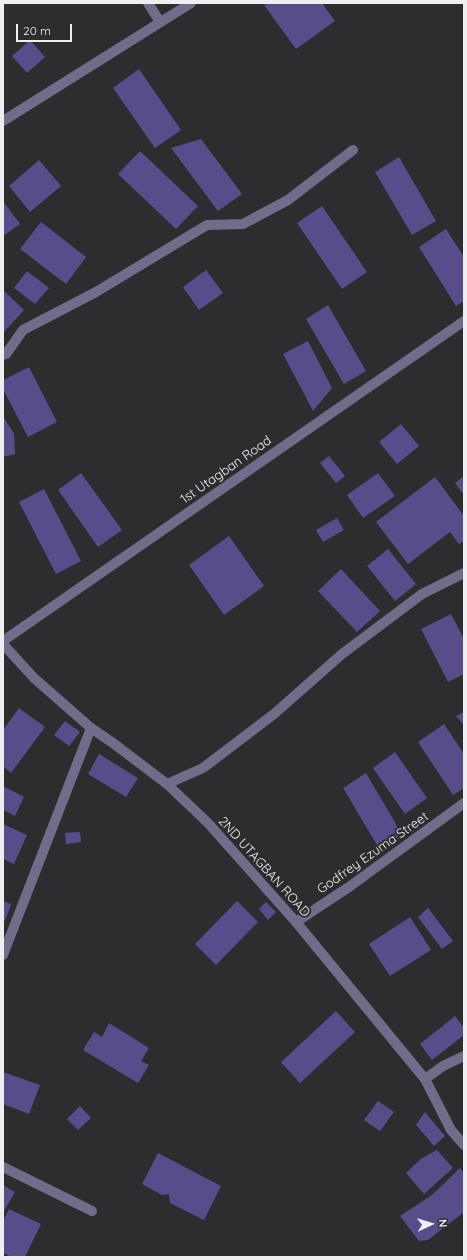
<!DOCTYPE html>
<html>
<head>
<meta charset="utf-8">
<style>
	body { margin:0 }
	#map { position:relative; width:467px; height:1260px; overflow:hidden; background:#2d2d2f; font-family:Quicksand,sans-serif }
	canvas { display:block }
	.frame { position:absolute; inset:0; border:4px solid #efeff1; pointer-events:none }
	.north { position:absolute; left:411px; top:1204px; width:40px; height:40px; -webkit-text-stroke:3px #2d2d2f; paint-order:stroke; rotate:86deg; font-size:11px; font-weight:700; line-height:16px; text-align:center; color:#efeff1 }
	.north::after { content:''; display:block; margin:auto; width:14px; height:18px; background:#efeff1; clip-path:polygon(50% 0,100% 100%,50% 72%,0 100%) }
	.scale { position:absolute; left:16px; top:24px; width:56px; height:18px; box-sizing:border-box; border:2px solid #efeff1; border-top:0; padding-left:5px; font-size:12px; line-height:14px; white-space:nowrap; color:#efeff1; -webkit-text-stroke:3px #2d2d2f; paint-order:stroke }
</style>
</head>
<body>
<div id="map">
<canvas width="467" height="1260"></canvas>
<div class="frame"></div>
<div class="north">N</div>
<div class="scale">20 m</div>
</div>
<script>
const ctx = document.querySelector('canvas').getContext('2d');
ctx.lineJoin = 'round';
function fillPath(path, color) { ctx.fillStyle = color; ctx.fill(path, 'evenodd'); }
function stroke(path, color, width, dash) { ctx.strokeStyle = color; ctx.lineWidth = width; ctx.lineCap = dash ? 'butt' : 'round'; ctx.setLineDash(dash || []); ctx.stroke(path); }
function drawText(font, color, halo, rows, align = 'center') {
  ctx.font = font + ' Quicksand,sans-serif'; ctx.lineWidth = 4; ctx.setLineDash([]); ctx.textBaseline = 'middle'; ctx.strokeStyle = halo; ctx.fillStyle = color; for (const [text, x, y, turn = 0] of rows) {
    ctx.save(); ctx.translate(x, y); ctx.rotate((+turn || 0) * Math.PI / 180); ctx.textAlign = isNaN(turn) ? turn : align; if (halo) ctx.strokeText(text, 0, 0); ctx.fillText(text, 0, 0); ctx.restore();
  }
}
const building = new Path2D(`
	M272 3H322L335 21 296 49 264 5Z
	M30 40 45 57 27 73 12 56Z
	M139 69 181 130 155 148 113 88Z
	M201 139 242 194 218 211 171 148Z
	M140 151 198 206 176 229 118 174Z
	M399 157 436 221 412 235 375 172Z
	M39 160 61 186 30 212 9 186Z
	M3 201 20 224 3 236Z
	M322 206 367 272 342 289 297 223Z
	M41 222 86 257 66 284 20 249Z
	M446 229 464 257V301L456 306 419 247Z
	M206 270 223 293 199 310 183 287Z
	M27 271 49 288 35 304 14 288Z
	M3 290 24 310 3 333Z
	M328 305 366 371 344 384 306 319Z
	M308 341 332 388 313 411 283 354Z
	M29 367 57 422 28 437 3 389V380Z
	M3 416 14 434 15 454 3 457Z
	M401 424 419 446 397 464 379 442Z
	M329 456 345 476 336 483 320 463Z
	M81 473 122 530 98 547 58 490Z
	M378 473 395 496 363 518 347 495Z
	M464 476V495L455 483Z
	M435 477 464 516V541L459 544 450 532 408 564 376 522Z
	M44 489 81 561 56 574 19 502Z
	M337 518 344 530 323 542 316 530Z
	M229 536 264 586 224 615 189 565Z
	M388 549 416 584 395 601 367 566Z
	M341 569 380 611 357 632 318 591Z
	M451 614 464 639V674L448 682 421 629Z
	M19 708 45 727 11 773 3 766V730Z
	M464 712V725L456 716Z
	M65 721 80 732 69 746 54 735Z
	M444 724 464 754V788L453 795 418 742Z
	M395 752 427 798 405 814 373 768Z
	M99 754 138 778 126 797 88 774Z
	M366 773 403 836 380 850 343 788Z
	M3 786 24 797 15 816 3 810Z
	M3 824 27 835 14 864 3 859Z
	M80 832 81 842 66 844 65 833Z
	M3 901 11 904 5 921 3 920Z
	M237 901 258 922 216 965 195 944Z
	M266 902 276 912 268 920 259 909Z
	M428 908 453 941 442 949 418 917Z
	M410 917 431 950 390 976 369 944Z
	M336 1011 355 1032 300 1083 281 1062Z
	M455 1016 464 1028V1035L432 1060 420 1044Z
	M109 1023 149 1048 141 1061 149 1065 138 1083 83 1050 94 1032 102 1037Z
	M3 1072 40 1085 29 1114 3 1104Z
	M378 1101 394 1112 380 1131 364 1120Z
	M80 1106 91 1118 78 1130 67 1119Z
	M425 1112 445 1136 434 1146 416 1125Z
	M437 1150 453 1168 424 1194 406 1173 422 1158Z
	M158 1153 221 1186 204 1220 170 1203 169 1194 162 1195 142 1184Z
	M460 1168 464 1174V1212L428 1240 419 1241 400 1216 432 1195Z
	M3 1185 15 1192 3 1213Z
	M9 1209 41 1224 25 1257H12L3 1253V1221Z`);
const minor = new Path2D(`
	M148 3 160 22
	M3 121 191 3
	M3 355 6 354 23 330 96 292 207 225 243 224 288 200 353 150
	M3 641 464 321
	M167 784 203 768 274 714 342 654 422 594 464 573
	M296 922 349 887 464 803
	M3 955 91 728
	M425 1079 443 1066 464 1056
	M3 1167 92 1211`);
const tertiary = new Path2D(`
	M3 644 34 678 91 728 113 743 167 784 208 823 296 922 425 1079 451 1130 464 1145`);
const streetNames = [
	["1st Utagban Road",226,470,-35],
	["Godfrey Ezuma Street",373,853,-35],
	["2ND UTAGBAN ROAD",264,867,48]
];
fillPath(building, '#584c8b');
stroke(minor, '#706c89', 10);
stroke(tertiary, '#706c89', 10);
drawText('13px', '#efeff1', '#2d2d2f', streetNames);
</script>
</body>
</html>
